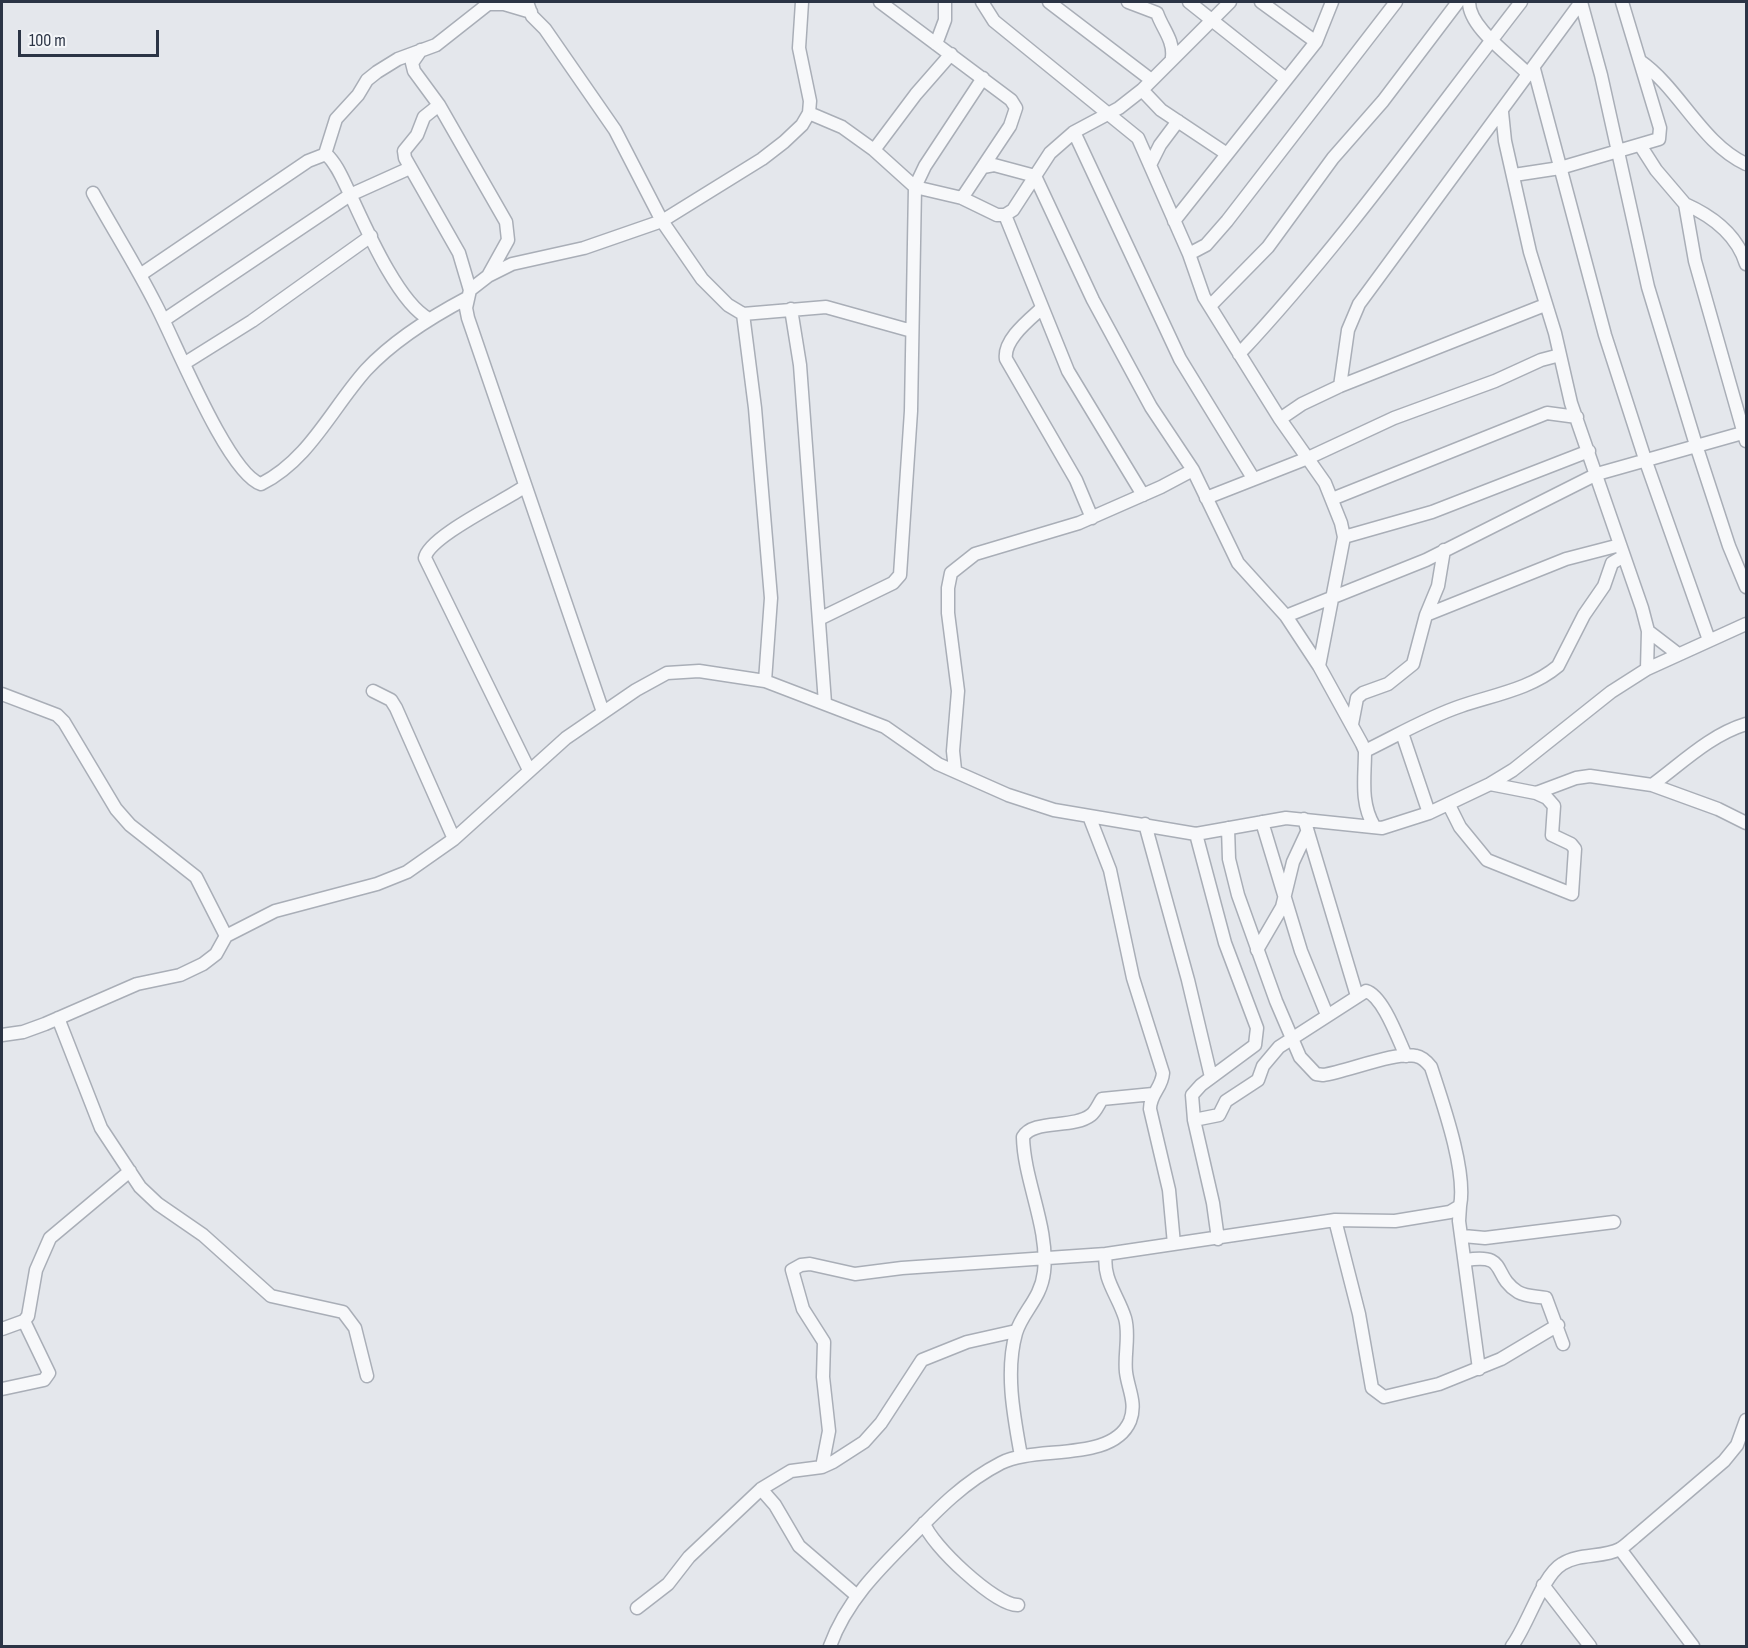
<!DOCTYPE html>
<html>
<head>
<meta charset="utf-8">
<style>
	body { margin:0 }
	#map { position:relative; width:1748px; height:1648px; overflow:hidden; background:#e4e7ec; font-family:"Sofia Sans Condensed",sans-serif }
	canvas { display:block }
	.frame { position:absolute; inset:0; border:3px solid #2b3445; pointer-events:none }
	.scale { position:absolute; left:18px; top:30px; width:141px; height:27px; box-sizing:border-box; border:3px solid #2b3445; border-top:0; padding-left:8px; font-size:18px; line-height:21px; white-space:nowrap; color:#2b3445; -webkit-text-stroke:4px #f4f6f9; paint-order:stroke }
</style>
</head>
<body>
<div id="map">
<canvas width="1748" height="1648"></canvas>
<div class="frame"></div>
<div class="scale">100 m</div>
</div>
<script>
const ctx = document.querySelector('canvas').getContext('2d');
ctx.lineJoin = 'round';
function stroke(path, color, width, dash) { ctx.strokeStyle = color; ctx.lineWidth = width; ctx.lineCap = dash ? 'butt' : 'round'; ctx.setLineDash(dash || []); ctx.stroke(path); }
const minor = new Path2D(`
	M527 2 532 16 545 29 615 130 662 221 702 279 728 305 743 314 826 307 912 331
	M880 2 1011 100 1016 108 1010 126 962 198
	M982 2 994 21 1138 138 1189 254 1204 297 1280 419 1325 483 1341 523 1344 537 1319 666
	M1049 2 1150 79
	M1128 2 1157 13C1162 28 1174 40 1172 57
	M1189 2 1286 79
	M1261 2 1316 42
	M1469 2C1469 28 1511 56 1529 75
	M1581 2 1601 75 1648 287 1696 445 1729 546 1746 587
	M936 44 945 20V2
	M421 50 412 63 414 71 439 105 506 222 508 240 488 276
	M1640 61C1680 89 1701 143 1746 164
	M1534 69 1605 335 1645 459 1709 640
	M1142 90 1161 110 1227 154
	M439 105 424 117 417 135 404 151 405 158 459 253 470 290
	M1502 112 1505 141 1530 252 1555 333 1571 403 1642 608 1648 631 1647 669
	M809 113 842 127 874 150 915 187 962 198 997 215H1005L1013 210 1050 153 1074 132 1119 108 1142 90 1230 2
	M1074 132 1180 359 1253 478
	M1640 145 1656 170 1685 204 1695 261 1746 441
	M874 150 916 94 951 54
	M325 154 336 119 358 95 367 80 377 72 398 59 436 45 488 4H504L531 12
	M1150 165 1160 145 1178 121
	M983 167 994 165 1035 176 1093 300 1151 407 1193 470 1238 563 1286 616 1319 666 1362 744 1365 751C1365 778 1360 802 1374 826
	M1514 175 1560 168 1659 139 1660 128 1622 2
	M93 193C114 231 137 267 156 305 175 341 228 474 261 484 309 460 332 408 366 370 393 341 433 316 467 298
	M1685 204C1712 216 1737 235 1746 264
	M1005 215 1068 371 1143 495
	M1174 221 1316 42 1332 2
	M1189 254 1206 245 1227 221 1396 2
	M140 275 308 161 326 154C337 164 343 180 350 194 365 226 398 303 429 319
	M1210 306 1268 247 1333 158 1383 101 1458 2
	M1042 308C1029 320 1003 340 1006 359L1076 480 1092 518
	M791 309 800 365 825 703
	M743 314 755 408 771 598 765 681
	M164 320 350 195 410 168
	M1239 354C1342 244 1429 120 1521 2
	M185 363 252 321 371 236
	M1340 386 1348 330 1359 304 1581 2
	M1280 419 1302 404 1340 386 1545 305
	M524 487C504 501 428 537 425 558L529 770
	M1206 498 1308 458 1394 418 1495 381 1541 360 1560 355
	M1332 499 1547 413 1577 417
	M1344 537 1432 512 1589 451
	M1426 615 1566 559 1620 545
	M1286 616 1426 560 1597 474 1746 432
	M819 619 893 583 900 575 911 411 915 187 925 166 983 78
	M1648 631 1678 654
	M373 691 391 700 396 708 454 839
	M2 694 57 715 64 722 116 809 130 825 196 877 226 936
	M603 712 468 318 466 308 470 290 488 276 512 264 584 248 662 221 762 159 784 142 802 125 809 113 810 101 799 48 802 2
	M1352 724 1357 698 1363 693 1388 684 1413 664 1426 615 1438 586 1444 550
	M1402 733 1429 813
	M1365 751C1396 736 1428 717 1461 706 1493 695 1531 689 1558 666L1584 615 1604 586 1612 563 1624 556
	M955 770 953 751 958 691 948 613V588L951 573 975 554 1079 523 1161 487 1193 470
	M1490 784 1536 793 1576 778 1590 776 1652 785C1682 763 1710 735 1746 724
	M1652 785 1718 809 1746 823
	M1449 805 1460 827 1487 860 1572 894 1575 849 1571 844 1552 835 1554 806 1547 798 1536 793
	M1089 816 1110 870 1133 978 1163 1073C1162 1088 1150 1094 1150 1109L1169 1190 1174 1244
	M1304 819 1357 996
	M1262 822 1301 951 1327 1015
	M1145 824 1188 980 1211 1077
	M1196 834 1225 943 1257 1028 1255 1045 1201 1085 1192 1095 1194 1120 1213 1203 1218 1239
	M1257 950 1282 907 1293 862 1307 832
	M58 1018 101 1128 140 1187 158 1204 203 1235 271 1296 343 1312 355 1328 367 1376
	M2 1035 23 1032 45 1024 137 984 180 975 203 964 216 954 226 936 275 911 377 884 407 872 454 839 566 738 636 690 667 673 699 671 765 681 885 727 938 764 1008 795 1054 810 1196 834 1286 818 1382 828 1429 813 1490 784 1513 770 1611 692 1647 669 1746 624
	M1194 1120 1219 1115 1226 1101 1258 1080 1263 1066 1279 1047 1366 991C1383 996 1398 1039 1406 1056
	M1460 1206 1459 1221 1479 1369
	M1335 1220 1359 1314 1372 1388 1384 1397 1439 1384 1501 1359 1558 1325
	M1463 1236 1485 1238 1614 1222
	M1466 1260C1509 1253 1491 1275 1518 1292 1527 1297 1536 1296 1546 1298L1563 1344
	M2 1329 24 1321 28 1316 36 1270 50 1238 130 1171
	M2 1389 44 1380 49 1373 24 1321
	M1021 1456C1014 1417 1005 1372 1016 1333 1022 1312 1041 1299 1044 1272 1049 1227 1024 1181 1023 1137 1033 1119 1073 1129 1091 1115 1096 1111 1098 1105 1102 1099L1153 1094
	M822 1467 829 1431 823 1377 824 1342 803 1309 792 1270 801 1265 810 1264 855 1274 902 1268 1106 1254
	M761 1489 775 1505 799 1546 856 1595
	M924 1523C930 1544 996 1606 1018 1605
	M1620 1549 1693 1646
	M1543 1585 1590 1646
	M637 1608 668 1584 689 1557 761 1489 791 1471 822 1467 833 1462 864 1442 881 1423 922 1360 967 1342 1016 1331
	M830 1646C846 1602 877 1571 910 1538 938 1509 964 1482 1001 1463 1035 1445 1112 1463 1130 1421 1137 1403 1128 1389 1126 1372 1124 1354 1130 1335 1125 1318 1118 1295 1102 1279 1106 1254L1335 1220 1395 1221 1450 1212 1460 1206C1467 1171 1442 1101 1431 1067 1427 1062 1422 1057 1416 1056 1396 1051 1346 1072 1323 1075L1316 1074 1300 1057 1276 1001 1238 895 1229 859 1228 828
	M1512 1646C1528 1625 1542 1576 1562 1564 1579 1553 1603 1558 1620 1549 1625 1546 1630 1541 1635 1537L1724 1461 1737 1445 1746 1420`);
stroke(minor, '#a9aeb7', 15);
stroke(minor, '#f7f8fa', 12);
</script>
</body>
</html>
